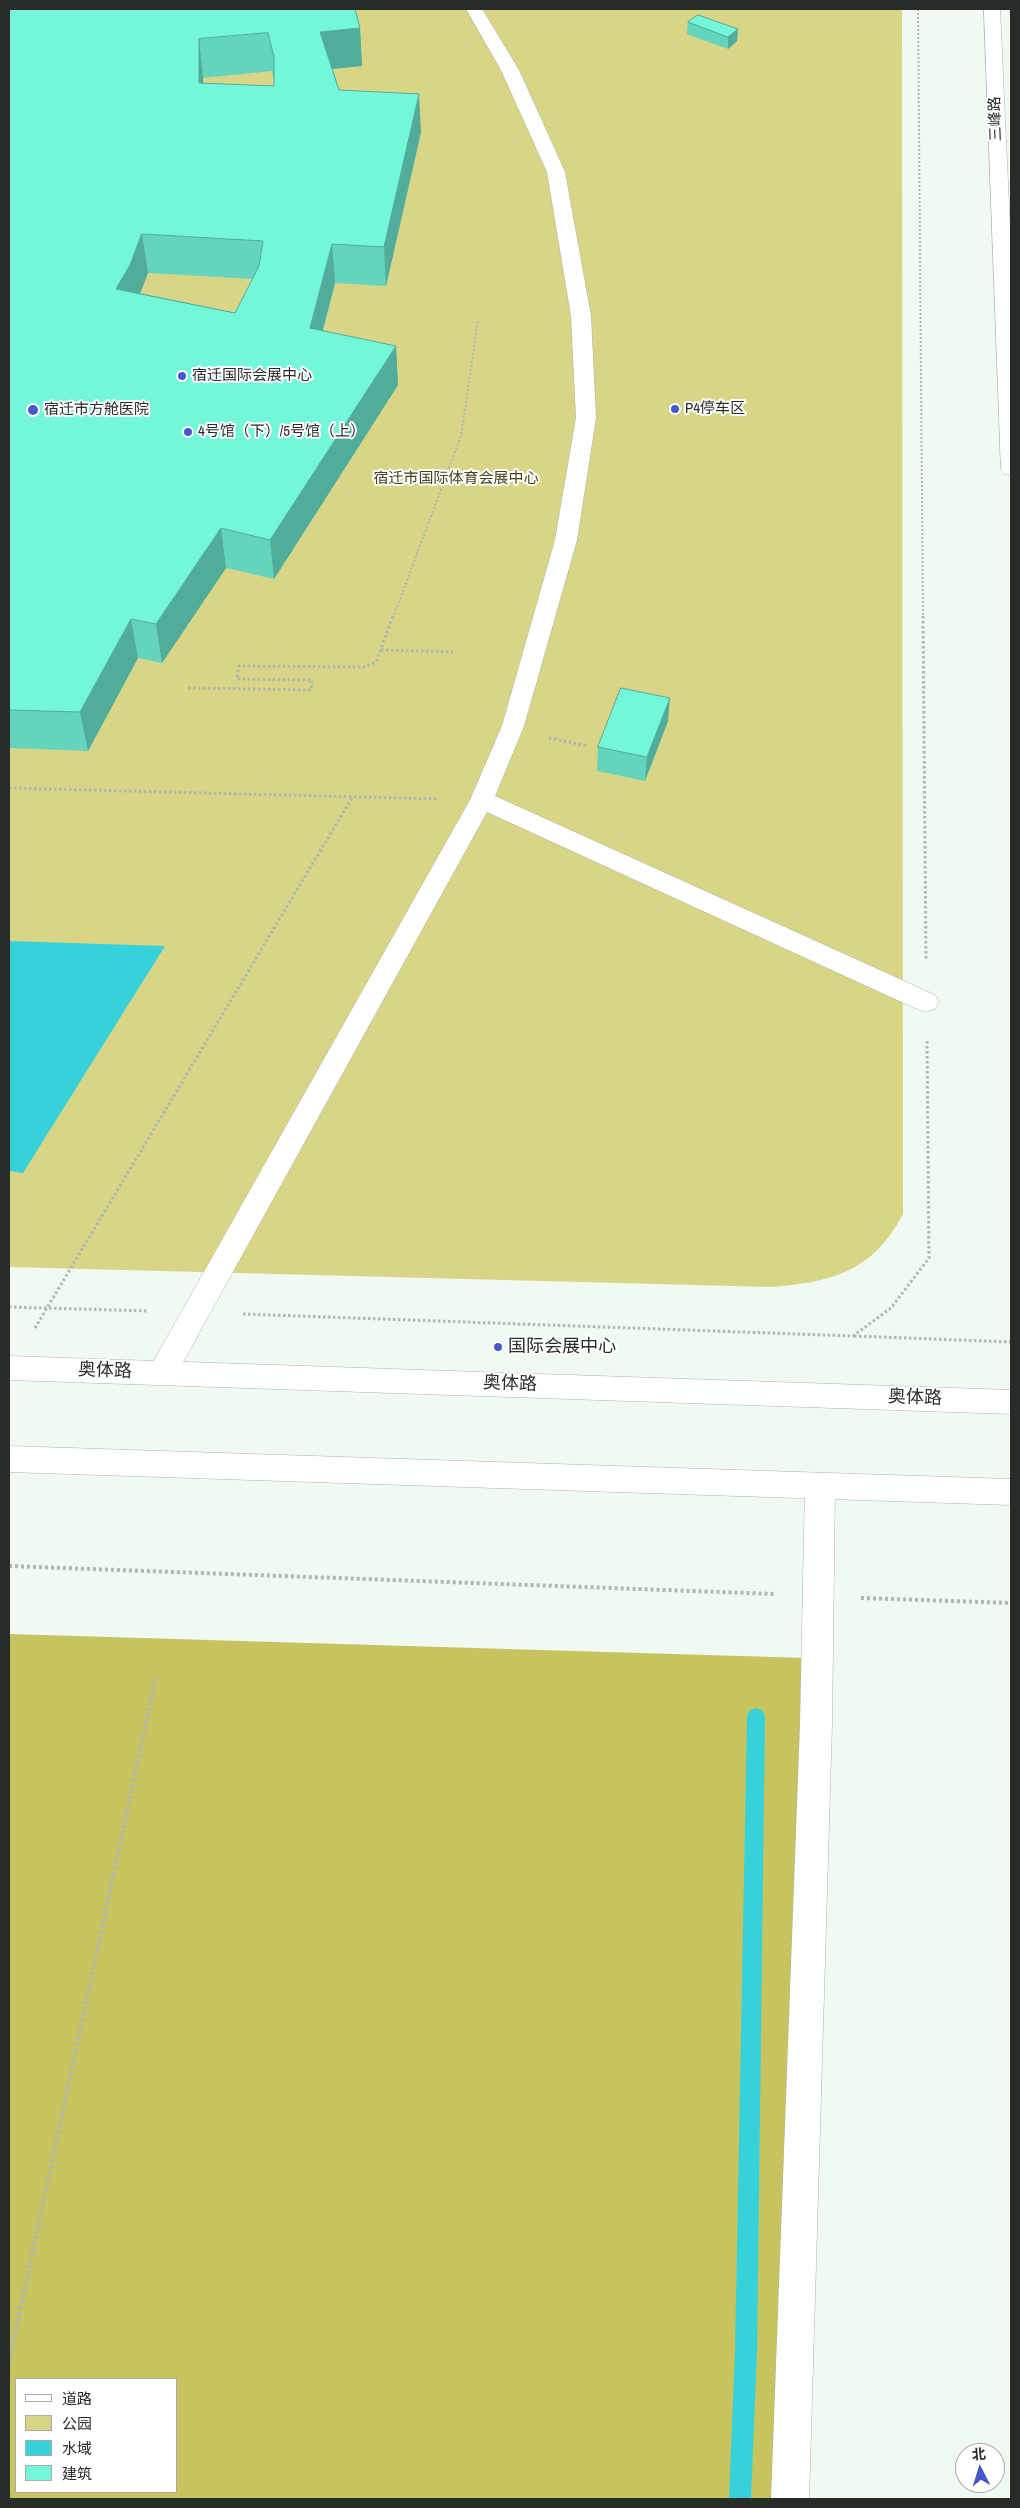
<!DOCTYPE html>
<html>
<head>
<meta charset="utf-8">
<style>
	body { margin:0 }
	#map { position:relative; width:1020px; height:2508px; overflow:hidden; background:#f0f9f2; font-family:"Archivo Narrow","Noto Sans SC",sans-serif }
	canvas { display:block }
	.frame { position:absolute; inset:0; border:10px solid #282c29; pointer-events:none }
	.legend { position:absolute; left:15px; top:2378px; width:162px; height:115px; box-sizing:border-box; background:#fff; border:1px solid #a9aba9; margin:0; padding:6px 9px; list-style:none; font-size:15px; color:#282c29 }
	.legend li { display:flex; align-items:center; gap:10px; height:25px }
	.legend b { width:25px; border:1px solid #a9aba9 }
	.north { position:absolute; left:955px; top:2443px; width:50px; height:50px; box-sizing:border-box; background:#fff; border:1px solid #a9aba9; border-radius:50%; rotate:355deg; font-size:14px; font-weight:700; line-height:20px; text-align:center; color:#282c29 }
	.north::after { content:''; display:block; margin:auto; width:18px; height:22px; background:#4656cb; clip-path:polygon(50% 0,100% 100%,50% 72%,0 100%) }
</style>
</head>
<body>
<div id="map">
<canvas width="1020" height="2508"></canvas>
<div class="frame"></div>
<ul class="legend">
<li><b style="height:6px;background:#fff"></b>道路</li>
<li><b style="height:14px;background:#d8d686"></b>公园</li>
<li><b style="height:14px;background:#37d1da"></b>水域</li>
<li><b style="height:14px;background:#74f6db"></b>建筑</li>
</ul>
<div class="north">北</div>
</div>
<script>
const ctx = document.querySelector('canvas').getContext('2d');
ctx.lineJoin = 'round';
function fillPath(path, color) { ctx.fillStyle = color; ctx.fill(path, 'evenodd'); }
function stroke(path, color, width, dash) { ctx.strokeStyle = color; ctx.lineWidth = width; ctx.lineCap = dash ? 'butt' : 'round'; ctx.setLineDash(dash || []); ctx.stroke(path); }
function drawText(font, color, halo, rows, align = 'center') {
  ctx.font = font + ' "Archivo Narrow","Noto Sans SC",sans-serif'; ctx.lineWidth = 4; ctx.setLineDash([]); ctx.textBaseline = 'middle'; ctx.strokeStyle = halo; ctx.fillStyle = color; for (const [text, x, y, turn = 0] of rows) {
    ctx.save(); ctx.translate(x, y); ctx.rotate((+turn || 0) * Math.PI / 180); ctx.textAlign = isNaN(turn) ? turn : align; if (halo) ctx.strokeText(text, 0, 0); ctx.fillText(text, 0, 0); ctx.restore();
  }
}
const green = new Path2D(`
	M9 9H902L903 1214C873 1271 833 1282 771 1287L9 1267Z`);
const forest = new Path2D(`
	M9 1634 806 1658 777 2499H9ZM16 2379H176V2492H16Z`);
const water = new Path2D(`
	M9 941 165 946 23 1173 9 1171Z`);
const stream = new Path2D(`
	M756 1708 763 1711 765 1717 757 2351 751 2499H729L735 2351 747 1717 749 1711Z`);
const pathFar2 = new Path2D(`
	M918 9 923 618
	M393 618 461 436 478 321`);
const pathFar1 = new Path2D(`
	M923 616 926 961
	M381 650 453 652
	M188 688 311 690 312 680 237 679 239 666 364 667 376 662 393 616
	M549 738 588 746
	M9 788 439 799
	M9 1307 149 1311
	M243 1314 853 1336 891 1308 929 1258 927 1039
	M35 1328 353 796
	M854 1336 1011 1342`);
const path = new Path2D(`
	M9 1566 775 1594
	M861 1598 1011 1603
	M9 2362 156 1676`);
const lane = new Path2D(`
	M466 9H482L519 70 565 172 591 316 596 418 577 540 524 726 495 796 935 995 939 1002 935 1009 926 1012 917 1009 487 812 172 1382 162 1385 152 1382 148 1373 152 1364 470 800 502 726 555 540 576 418 571 316 547 172 501 70Z`);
const street = new Path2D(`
	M820 1474 830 1478 835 1487 832 1724 809 2499H771L800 1724 805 1487 810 1478Z`);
const secondary = new Path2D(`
	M984 9H1000L1011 248V475L1004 474 1001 469Z
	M9 1356 1011 1390V1414L9 1380Z
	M9 1446 1011 1479V1505L9 1472Z`);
const wall = new Path2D(`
	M9 9 360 28 362 66 332 69 339 90 421 132 386 286 335 283 323 331 396 346 398 385 274 579 226 568 162 663 138 658 88 751 9 748ZM272 71 274 81V86L203 83V78ZM148 273 253 279 235 313 140 293Z
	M688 22 738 29 737 41 728 49 687 34Z
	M668 721 645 781 597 771 598 747Z`);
const shadedWall = new Path2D(`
	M360 28 362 66 322 70 320 32Z
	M738 29 737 41 728 49V37Z
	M199 39 203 78 204 121 199 83Z
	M419 94 421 132 386 286 384 247Z
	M142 234 148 273 136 304 116 289Z
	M332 244 335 283 313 367 310 328Z
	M396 346 398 385 274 579 270 540Z
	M221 528 226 568 162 663 156 624Z
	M131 619 138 658 88 751 80 712Z
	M670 698 668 721 645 781 647 757Z`);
const building = new Path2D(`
	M9 9H355L360 28 320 32 339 90 419 94 384 247 332 244 310 328 396 346 270 540 221 528 156 624 131 619 80 712 9 710ZM268 33 274 57V86L199 83V39ZM142 234 263 241 259 266 235 313 116 289 130 265Z
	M698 15 738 29 728 37 688 22Z
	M621 688 670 698 647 757 598 747Z`);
const markers = [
	[182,376,5,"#4656cb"],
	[675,409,5,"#4656cb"],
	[33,410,6,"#4656cb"],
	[188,432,5,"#4656cb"],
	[498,1347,5,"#4656cb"]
];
const farStreetnames = [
	["三峰路",996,119,-92]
];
const farPoinames = [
	["宿迁国际会展中心",192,376],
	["P4停车区",685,409],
	["宿迁市方舱医院",44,410],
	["4号馆（下）/5号馆（上）",198,432]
];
const farParknames = [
	["宿迁市国际体育会展中心",456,479]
];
const poiNames = [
	["国际会展中心",508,1347]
];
const streetNames = [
	["奥体路",105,1371,2],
	["奥体路",510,1384,2],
	["奥体路",915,1398,2]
];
fillPath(green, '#d8d686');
fillPath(forest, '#c7c35f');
fillPath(water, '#37d1da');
fillPath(stream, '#37d1da');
stroke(lane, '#abb3ad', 1);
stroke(street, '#abb3ad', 1);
stroke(secondary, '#abb3ad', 1);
stroke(pathFar2, '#afb7b1', 2, [2, 2]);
stroke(pathFar1, '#afb7b1', 3, [2.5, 2.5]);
stroke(path, '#afb7b1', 4, [3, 3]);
fillPath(lane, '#fff');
fillPath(street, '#fff');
fillPath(secondary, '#fff');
fillPath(wall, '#64d4bc');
fillPath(shadedWall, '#51ac99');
fillPath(building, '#74f6db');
stroke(building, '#51ac99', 1);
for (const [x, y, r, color] of markers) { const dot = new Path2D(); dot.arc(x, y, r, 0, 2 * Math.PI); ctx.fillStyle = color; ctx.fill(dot); stroke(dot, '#fff', 2); }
drawText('15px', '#282c29', '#fff', farStreetnames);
drawText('15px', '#282c29', '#fff', farPoinames, 'left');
drawText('15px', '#454319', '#fff', farParknames);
drawText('18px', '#282c29', '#fff', poiNames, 'left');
drawText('18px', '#282c29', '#fff', streetNames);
</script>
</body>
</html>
